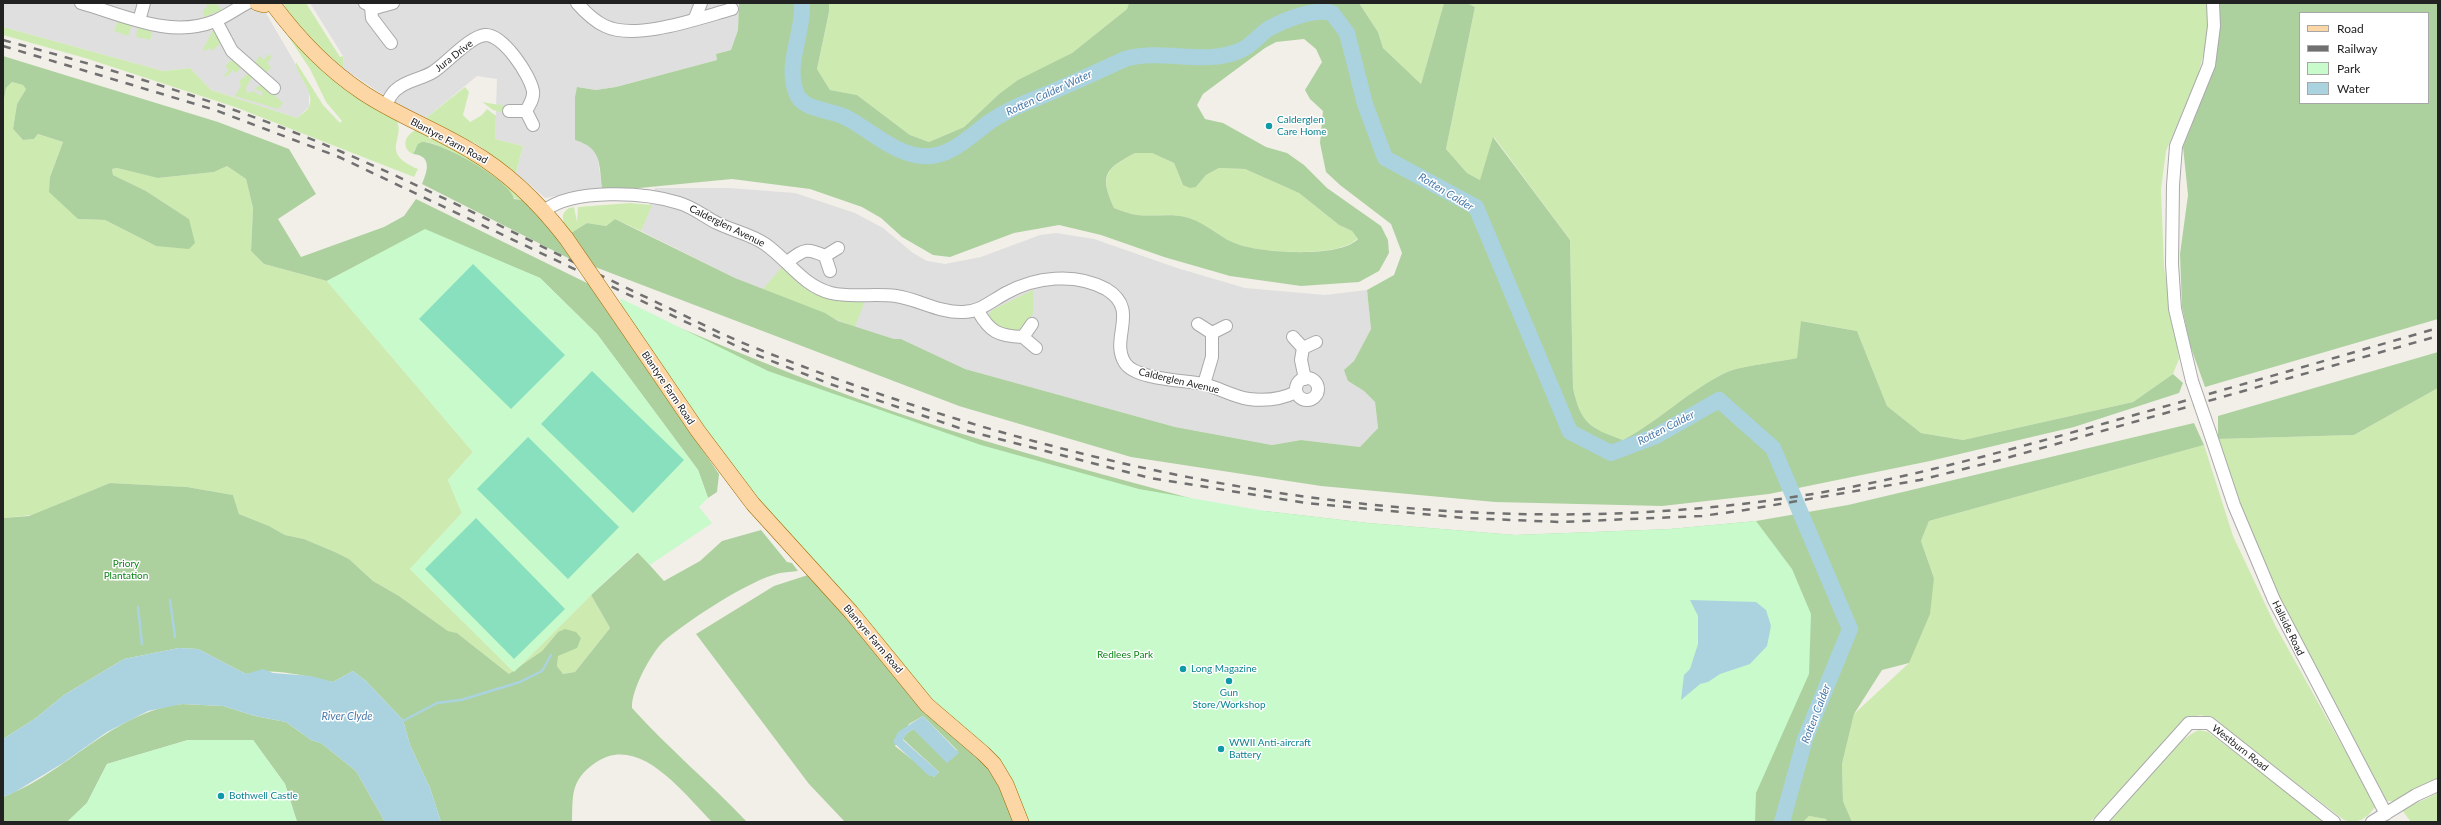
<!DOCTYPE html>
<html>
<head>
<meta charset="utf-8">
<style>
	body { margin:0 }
	#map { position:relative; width:2441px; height:825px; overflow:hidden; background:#f2efe9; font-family:Lato,sans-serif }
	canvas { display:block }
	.frame { position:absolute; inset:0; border:4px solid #222; pointer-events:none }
	.legend { position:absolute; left:2299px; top:12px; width:130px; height:92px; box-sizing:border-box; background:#fff; border:1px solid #a7a7a7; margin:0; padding:5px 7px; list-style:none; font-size:12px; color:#222 }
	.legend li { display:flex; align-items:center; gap:8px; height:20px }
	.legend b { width:20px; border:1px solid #a7a7a7 }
</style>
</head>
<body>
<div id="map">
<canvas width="2441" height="825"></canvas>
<div class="frame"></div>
<ul class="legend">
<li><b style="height:5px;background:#fcd6a4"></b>Road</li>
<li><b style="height:5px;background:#707070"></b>Railway</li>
<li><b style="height:11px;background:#c8facc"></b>Park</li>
<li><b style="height:11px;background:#aad3df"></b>Water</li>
</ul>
</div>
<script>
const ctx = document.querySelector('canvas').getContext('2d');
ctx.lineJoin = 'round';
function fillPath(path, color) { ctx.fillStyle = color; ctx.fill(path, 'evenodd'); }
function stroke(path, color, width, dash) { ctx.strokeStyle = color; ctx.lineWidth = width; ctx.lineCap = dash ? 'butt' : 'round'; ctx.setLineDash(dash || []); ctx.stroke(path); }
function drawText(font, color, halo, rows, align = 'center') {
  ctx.font = font + ' Lato,sans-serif'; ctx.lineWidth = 3; ctx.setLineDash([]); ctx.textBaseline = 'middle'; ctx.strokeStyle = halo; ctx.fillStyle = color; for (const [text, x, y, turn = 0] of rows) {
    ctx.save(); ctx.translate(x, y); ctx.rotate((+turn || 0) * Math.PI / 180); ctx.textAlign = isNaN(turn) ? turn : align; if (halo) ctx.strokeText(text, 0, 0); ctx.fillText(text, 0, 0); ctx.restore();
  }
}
const residential = new Path2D(`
	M3 3H260L295 63 309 91V107L297 118 211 90 190 68 163 71 3 27Z
	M310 3H739L738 30 731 50 716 54 717 60 616 87 596 90 577 87 589 144 597 154 602 188 545 198 516 173 523 146 495 139 497 79 477 76 426 118 403 108 344 69 343 56Z
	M655 188H729L795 193 855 213 883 228 913 253 927 261 945 264 981 257 1040 235 1056 233 1094 239 1177 268 1245 288 1325 295 1367 290 1371 329 1354 361 1348 381 1364 391 1375 402 1378 428 1360 447 1301 440 1272 445 1175 427 965 369 901 339H894L838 321 825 313 735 278 641 231Z`);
const grass = new Path2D(`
	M206 3 211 5 216 3 222 10 204 17 203 9 207 8Z
	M284 3H306L340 57 343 56 344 69C326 54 291 26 284 3Z
	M829 3H1129L1127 9 1072 53 999 94 964 127 929 142 910 135 857 95 830 90 817 69 829 12Z
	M1359 3H1444L1421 84 1383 48 1378 32Z
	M1467 3H2208V37L2198 75 2166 151 2161 189 2164 267 2179 359 2173 374 2133 402 1963 440 1921 433 1887 406 1857 331 1802 321 1797 358C1779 362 1740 366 1725 373 1688 391 1659 421 1623 440 1590 428 1581 424 1573 388L1570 240 1494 137 1480 180 1467 173 1446 149 1475 7Z
	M276 18 396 119C407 139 378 152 418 169L414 177 235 107 85 58 3 35V27L163 71 190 68 211 90 297 118C300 115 307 111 309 107 316 91 294 73 296 62L323 105 340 123 342 121 326 102 310 69Z
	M118 21 132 25 128 36 114 31Z
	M138 27 152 32 150 40 136 37Z
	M213 30 217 32 222 42 212 51 210 48 205 51 203 49Z
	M269 54 272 57 267 63 271 67 264 75 253 65 260 56 264 60Z
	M234 58 243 66 236 73 233 70 226 77 224 75 229 70 225 66Z
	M250 72 252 77 246 88 247 94 253 91 261 96 263 92 254 89 262 84 283 103 278 109 235 96 241 86 239 81Z
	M12 82 24 85 26 89 17 104 13 129 23 140 34 139 38 134 63 142 50 177 78 219 105 220 156 246 189 219 146 191 113 175 112 169 117 168 159 178 214 172 227 166 246 179 253 208 251 251 264 264 327 281 473 452 448 480 462 513 410 569 514 672 591 595 610 628 575 672 563 674 557 666 558 632 542 651 514 672 509 674 457 633 448 631 399 596 373 581 349 559 335 552 304 539 285 535 269 526 239 514 233 495 187 487 110 483 32 515 3 518V105L6 88Z
	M465 87 469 92 463 115 470 122 482 115 487 109 496 116 495 139 523 146 516 173 478 145 426 118Z
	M482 102 506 106V114L493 110Z
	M416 130 466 153 528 201C503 201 473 166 453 153 445 148 435 144 427 142L415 149 413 154C401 149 404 135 416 130Z
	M1135 153H1152L1174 163 1183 185 1196 187 1206 175 1219 168 1245 169 1299 193 1339 225 1352 231 1358 238C1340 258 1265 253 1240 245 1222 240 1207 223 1189 218 1173 213 1154 217 1137 215 1130 214 1122 211 1114 208 1100 176 1104 170 1135 153Z
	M630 203 652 205 641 231 615 219 606 226 587 223 571 233C565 224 557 216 569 208L574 207 577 222 578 207Z
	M782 267C809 297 825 301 865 301L855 327 763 289Z
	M1033 290V314L1022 331 1002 330 987 318 992 310Z
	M2438 388V778L2393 801H2387L2382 796 2289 618 2248 529 2218 439 2354 435Z
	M2204 445 2233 536 2276 627 2373 801 2375 807C2367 818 2358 825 2344 820L2211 718 2201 715 2187 718 2090 822H1852L1843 801 1842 764 1854 714 1909 663 1934 578 1921 541 1929 521Z
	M2199 730 2208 732 2326 822H2106C2127 799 2174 740 2199 730Z
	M2438 793V822H2411L2402 810Z
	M1809 816 1826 819 1827 822H1803Z`);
const forest = new Path2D(`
	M739 3H829V12L817 69 830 90 857 95 910 135 929 142 964 127 999 94 1018 80 1072 53 1127 9 1129 3H1359L1378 32 1383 48 1421 84 1444 3H1467L1475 7 1446 149 1467 173 1480 180 1493 137 1570 240 1573 388C1581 424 1590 428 1623 440 1659 421 1688 391 1725 373 1739 366 1779 362 1797 358L1801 321 1857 331 1887 406 1921 433 1963 440 2133 402 2173 374 2183 383 2179 393 2074 427 1930 461 1769 494 1662 506 1495 502 1321 486 1131 457 959 406 595 267 571 233 587 223 606 226 615 219 735 278 825 313 838 321 894 339H901L965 369 1175 427 1272 445 1301 440 1360 447 1378 428 1375 402 1364 391 1348 381 1344 370 1354 361 1371 329 1367 290 1394 275 1402 253 1391 224 1340 185 1326 172 1320 143 1323 111 1310 99 1305 90 1322 62 1316 49 1304 39 1276 42 1265 48 1203 94 1197 105 1205 119 1223 123 1266 147 1287 153 1304 165 1327 188 1381 226 1388 240 1389 253 1379 271 1359 282 1301 286 1230 276 1164 257 1101 235 1059 225 1014 233 950 257 933 255 902 237 881 218 862 207 810 189 732 179 629 189 602 188C599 164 602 148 575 140V97L577 87 596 90 616 87 717 60 716 54 731 50 738 30ZM1135 153H1152L1174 163 1183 185 1190 188 1196 187 1206 175 1219 168 1245 169 1299 193 1339 225 1352 231 1358 239C1340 258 1265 253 1240 245 1222 240 1207 223 1189 218 1173 213 1154 217 1137 215 1130 214 1122 211 1114 208 1100 176 1103 170 1135 153Z
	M2219 3H2438V319L2205 387 2190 345 2182 307 2180 254 2188 195 2183 147 2215 67 2220 26ZM2300 13H2428V103H2300Z
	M3 56 218 122 289 149 316 194 278 219 301 257 384 227 404 216 416 199 589 284 719 474 717 492 708 498 698 470 597 334 540 278 425 230 327 281 264 264 251 251 253 208 246 179 227 166 214 172 158 178 117 168 112 169 113 175 146 191 189 219 195 243 189 249 156 246 105 220 78 219 49 192 50 177 63 142 38 134 34 139 23 140 13 129 17 104 26 89 23 85 12 82 6 88 3 105Z
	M422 142C440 141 512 181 514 199L528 201 551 229 572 260 422 184C427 172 433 156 413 154L418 144Z
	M625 305C714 342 802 380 892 411 1011 452 1134 482 1255 516L1265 511 1368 523 1515 535 1670 529 1756 521 1848 505 2194 423 2204 445 1929 521 1921 541 1934 578 1930 614 1909 663 1882 670 1854 714 1842 764 1843 801 1852 822H1827L1826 819 1809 816 1803 822H1743L1112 565Z
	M2438 352V388L2354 435 2218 439V416Z
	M110 483 187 487 233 495 239 514 269 526 285 535 304 539 335 552 349 559 373 581 399 596 448 631 457 633 509 674 542 651 558 632 565 629 576 632 581 638 577 648 558 656 557 666 563 674 575 672 610 628 591 595 638 552 664 581 700 561 722 541 761 530 787 562 792 563 798 571C792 572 785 572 780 573 749 580 689 620 664 641 651 653 631 690 632 708 668 748 710 783 747 822H712C684 794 639 732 595 763 570 781 573 795 572 822H441L430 788 410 745 403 720 366 681 353 671 333 682C306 676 272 667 246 674L198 649 179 648 124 659 64 695 36 718 3 739V518L29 516Z
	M811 574 996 775 1017 822H845L809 784 696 634 774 586ZM923 716 958 751 913 729 906 734 903 739 939 772 934 777 895 746 909 724Z
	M182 704 223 706 255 716 286 722 311 740 321 743 356 771 385 822H297L285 784 253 740H188L107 764 87 803 67 822H3V797C67 773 112 712 182 704Z`);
const park = new Path2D(`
	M425 229 540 278 597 334 698 470 708 498 699 507 712 523 650 565 637 552 591 595 514 672 410 569 462 513 448 480 473 452 327 281Z
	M620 298 768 371 981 445 1139 489 1265 511 1368 523 1515 535 1670 529 1756 521 1792 569 1811 614 1809 674 1756 793 1755 822H1026L1015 792 803 554 723 458 623 312Z
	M188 740H253L285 784 297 822H67L87 803 107 764Z`);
const pitch = new Path2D(`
	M473 264 565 355 511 409 419 319Z
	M592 371 684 460 633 513 541 424Z
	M528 437 619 527 568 579 477 489Z
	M476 518 565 609 514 659 425 569Z`);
const water = new Path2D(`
	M1690 600 1756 602 1766 610 1771 626 1767 646 1750 664 1720 674 1708 682 1700 684 1681 700 1684 675 1690 669 1698 644V616Z
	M179 648 198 649 246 674 263 669 273 673 311 676 333 682 353 671 366 681 403 720 410 745 430 788 441 822H385L356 771 321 743 311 740 286 722 255 716 223 706 182 704 148 711 107 732 63 763 15 792 3 797V739L36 718 64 695 124 659Z
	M923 716 959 753 947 763 913 729 906 734 903 740 939 772 935 777 928 775 893 742 898 732Z`);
const stream = new Path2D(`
	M170 600 175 637
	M138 607 142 644
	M401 722 437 703 461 700 520 682 542 671 551 655`);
const river = new Path2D(`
	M802 3C804 33 785 63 796 92 802 111 829 109 845 117 871 130 892 153 922 156 948 159 969 137 988 123 1006 110 1027 102 1047 94 1073 83 1099 71 1125 59 1162 48 1203 66 1239 51 1251 47 1258 36 1268 29 1284 20 1314 8 1332 13L1347 33 1365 104 1385 158 1476 207 1570 432 1611 453 1656 436 1719 400 1773 448 1850 629 1805 739 1782 822`);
const minor = new Path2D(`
	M81 3C124 15 170 39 215 21 226 16 236 9 247 3
	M365 3 375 8 393 3
	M577 3C585 12 594 21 605 26 636 41 699 18 732 9
	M371 7 372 18 391 43
	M695 18 701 3
	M139 21 144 3
	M216 21 232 51 274 88
	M385 106C389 100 391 93 397 89 407 80 422 79 433 72 447 63 469 37 485 35 503 34 530 75 533 91 534 98 530 104 526 111
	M509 111H526L533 125
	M544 211C573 188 645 192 679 203 693 207 705 217 717 223 733 231 751 234 765 244 788 260 803 286 831 293 851 298 874 293 896 296 918 299 939 313 963 312 980 312 991 301 1006 293 1035 277 1075 272 1106 289 1141 310 1109 338 1125 363 1136 380 1185 380 1204 384 1219 388 1234 397 1249 399 1265 401 1282 399 1296 392
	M825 256 838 248
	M787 262C804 250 805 247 825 256L830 271
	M978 311C990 332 998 336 1023 337
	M1032 324 1023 337 1036 348
	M1198 324 1212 333 1226 326
	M1293 337 1303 348
	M1296 389a11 11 0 1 1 22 0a11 11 0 1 1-22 0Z
	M1305 379 1301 360 1303 348 1316 342
	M2192 381 2175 309 2172 264 2173 185 2176 146 2209 65 2214 26 2213 3
	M1204 384 1212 357V333
	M2210 433 2234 505 2274 600 2386 814
	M2100 822 2189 723H2209L2334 822
	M2372 822 2416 795 2438 785`);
const major = new Path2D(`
	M257 3 264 5 269 3
	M272 3C297 37 326 68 362 92 396 115 435 129 471 151 509 173 539 203 566 238
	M623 321 698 431 753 504 851 612 927 705 983 753 994 764 1006 784 1021 822`);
const rail = new Path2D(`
	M3 40C118 71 233 105 342 152 448 197 550 252 654 301 688 317 722 335 758 349 1097 484 1484 557 1846 488 1934 471 2020 447 2106 423 2217 392 2327 360 2438 328
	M3 46 215 110 339 157 749 352 830 384 968 431 1150 478 1306 503 1465 518 1560 522 1702 516 1745 510 1920 480 1996 461 2438 336`);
const minorBridge = new Path2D(`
	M2192 381 2210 433`);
const majorBridge = new Path2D(`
	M566 238 623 321`);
const markers = [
	[1269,126,4,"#0f9aa8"],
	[1183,669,4,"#0f9aa8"],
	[1229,681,4,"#0f9aa8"],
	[1221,749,4,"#0f9aa8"],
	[221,796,4,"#0f9aa8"]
];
const streetNames = [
	["Jura Drive",454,56,-38],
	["Blantyre Farm Road",449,141,28],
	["Calderglen Avenue",727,226,26],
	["Calderglen Avenue",1179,381,13],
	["Blantyre Farm Road",668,388,56],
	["Hallside Road",2288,628,64],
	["Blantyre Farm Road",873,639,50],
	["Westburn Road",2240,748,38]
];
const cultureNames = [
	["Calderglen",1277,120],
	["Care Home",1277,132],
	["Long Magazine",1191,669],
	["Gun",1229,693,"center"],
	["Store/Workshop",1229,705,"center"],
	["WWII Anti-aircraft",1229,743],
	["Battery",1229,755],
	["Bothwell Castle",229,796]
];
const parkNames = [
	["Priory",126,564],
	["Plantation",126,576],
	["Redlees Park",1125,655]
];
const waterNames = [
	["Rotten Calder Water",1049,93,-25],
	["Rotten Calder",1446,192,31],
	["Rotten Calder",1666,428,-27],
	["Rotten Calder",1816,714,-69],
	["River Clyde",347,716]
];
fillPath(residential, '#e0dfdf');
fillPath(grass, '#cdebb0');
fillPath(forest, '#add19e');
fillPath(park, '#c8facc');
fillPath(pitch, '#88e0be');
fillPath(water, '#aad3df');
stroke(stream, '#aad3df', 2.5);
stroke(river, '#aad3df', 16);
stroke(minor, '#a9a9a9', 14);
stroke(major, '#a06b00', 16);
stroke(minor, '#fff', 12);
stroke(major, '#fcd6a4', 15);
stroke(rail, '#707070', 2.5, [8, 8]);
stroke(minorBridge, '#a9a9a9', 14, []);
stroke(majorBridge, '#a06b00', 16, []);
stroke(minorBridge, '#fff', 12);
stroke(majorBridge, '#fcd6a4', 15);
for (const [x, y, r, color] of markers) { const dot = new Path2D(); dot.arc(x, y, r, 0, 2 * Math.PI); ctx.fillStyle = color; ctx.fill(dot); stroke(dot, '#fff', 1.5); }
drawText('10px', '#222', '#fff', streetNames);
drawText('10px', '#0d838f', '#fff', cultureNames, 'left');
drawText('10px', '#0c8416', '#fff', parkNames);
drawText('italic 11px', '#4a7aab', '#fff', waterNames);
</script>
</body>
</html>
